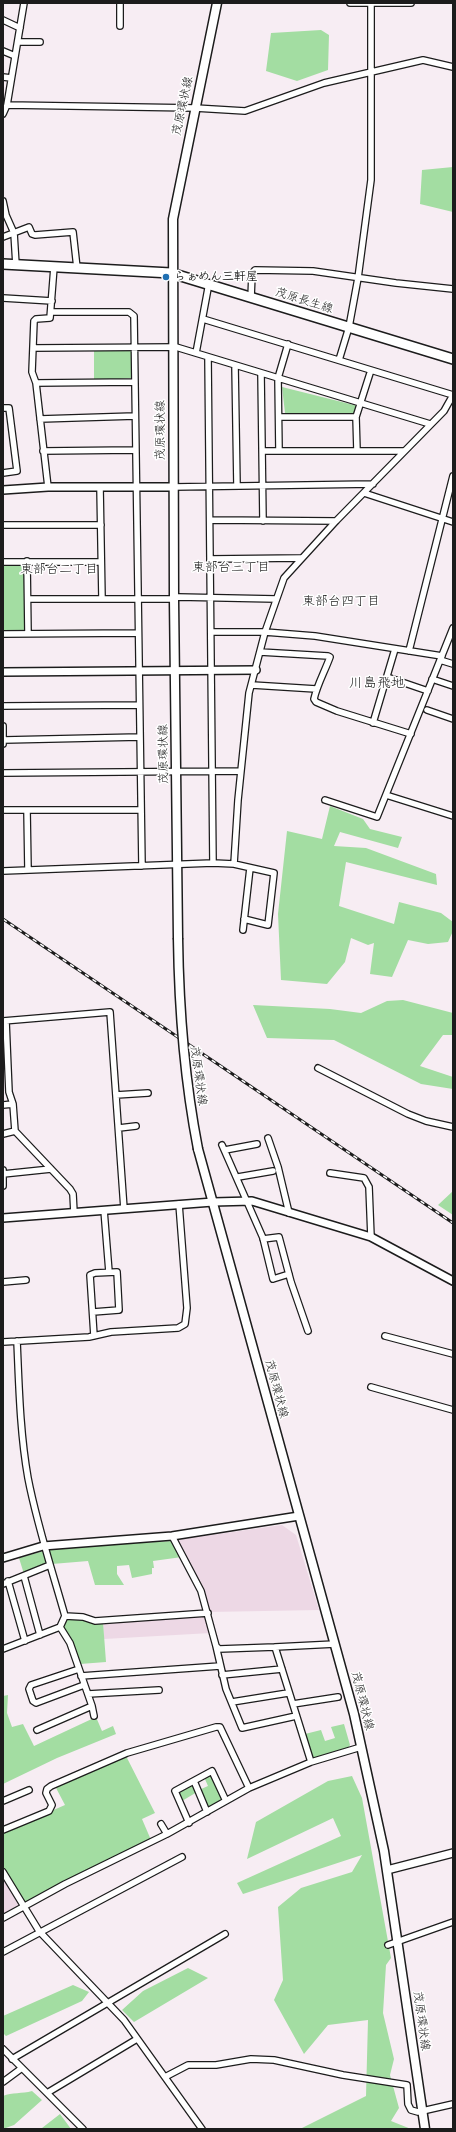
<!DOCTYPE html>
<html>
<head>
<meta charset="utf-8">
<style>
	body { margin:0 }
	#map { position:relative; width:456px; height:2132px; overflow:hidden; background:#f7edf3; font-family:Itim,sans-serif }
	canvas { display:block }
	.frame { position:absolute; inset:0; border:4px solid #1c1c1c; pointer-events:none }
</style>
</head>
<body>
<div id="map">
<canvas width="456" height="2132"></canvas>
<div class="frame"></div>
</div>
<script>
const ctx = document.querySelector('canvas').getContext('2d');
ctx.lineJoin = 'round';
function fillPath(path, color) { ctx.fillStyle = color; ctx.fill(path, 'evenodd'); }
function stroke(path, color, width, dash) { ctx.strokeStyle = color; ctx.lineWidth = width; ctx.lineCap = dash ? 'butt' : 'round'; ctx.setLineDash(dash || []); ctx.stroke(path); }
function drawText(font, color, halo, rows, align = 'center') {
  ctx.font = font + ' Itim,"Klee One",sans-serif'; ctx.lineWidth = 3; ctx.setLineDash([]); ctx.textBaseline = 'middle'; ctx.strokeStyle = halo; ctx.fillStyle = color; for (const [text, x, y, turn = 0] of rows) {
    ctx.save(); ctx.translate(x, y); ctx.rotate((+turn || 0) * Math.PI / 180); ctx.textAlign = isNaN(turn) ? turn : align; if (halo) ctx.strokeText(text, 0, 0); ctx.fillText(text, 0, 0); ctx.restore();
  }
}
const built = new Path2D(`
	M282 1525 296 1535 319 1610 209 1612 193 1570 176 1540Z
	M207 1615 211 1633 104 1639 103 1622Z
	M3 1876 19 1905 3 1914Z`);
const green = new Path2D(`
	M321 30 329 35 328 70 297 81 266 71 271 33Z
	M453 167V212L420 204 422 170Z
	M94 350 131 351V378L95 381 94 379Z
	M282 387 358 406 355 414 285 413Z
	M3 563H26V633L3 632Z
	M330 806 363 819 370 829 402 837 398 848 340 832 334 846 366 848 436 874 437 885 346 862 339 906 394 924 399 902 441 913 453 922V931L448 942 428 944 408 940 392 977 370 974 374 943 368 945 351 938 345 962 327 984 281 980 278 914 287 831 322 839Z
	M403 1000 453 1013V1035H443L420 1066 453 1077V1089L421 1084 334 1040 267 1038 253 1005 330 1009 361 1013 387 1001Z
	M453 1191V1215L438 1205Z
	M172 1541 182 1557 153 1561 154 1568H152V1574L132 1578 129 1565 117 1566V1574L124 1585H95L88 1561 52 1564 47 1550 75 1547Z
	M44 1551 48 1563 24 1574 19 1558Z
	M67 1617 103 1622 106 1662 80 1664 70 1636 62 1626Z
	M8 1695 7 1713 12 1727 23 1724 34 1746 96 1717 102 1731 113 1726 116 1734 57 1758 3 1784V1696Z
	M344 1724 350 1745 348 1748 313 1760 305 1734 321 1730 325 1741 335 1738 331 1727Z
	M126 1756 155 1813 142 1819 151 1840 23 1904 3 1869V1832L65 1805 55 1786Z
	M210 1773 223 1799 222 1802 208 1809 199 1790 208 1786 204 1777Z
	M352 1776 362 1798 391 1958 386 1965 383 2013 394 2059 390 2075 399 2108 391 2121 411 2129H300L366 2096 368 2020 328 2025 304 2054 274 2000 283 1980 278 1907 301 1888 352 1872 362 1855 243 1894 237 1883 341 1836 333 1818 247 1859 256 1822 328 1781Z
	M192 1783 197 1792 182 1801 177 1791Z
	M188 1968 208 1978 134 2022 122 2010 143 1991Z
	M73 1985 89 1992 82 2001 6 2036 3 2033V2016Z
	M32 2091 42 2100 14 2125 3 2129V2096C12 2092 22 2094 32 2091Z
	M60 2114 71 2129H42V2128Z`);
const minor = new Path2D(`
	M350 3H411
	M3 20 20 28
	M120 26V3
	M18 42H40
	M3 51 15 56
	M3 77 11 78
	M7 105 195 108 245 111 324 83 423 60 453 67
	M3 114 7 105 24 3
	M3 201 6 215 14 233 16 265
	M3 237 29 227 32 234 35 235 73 232 77 268
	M3 298 52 301
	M251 298 252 274 255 270 313 271 396 283 453 289
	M51 312H129L134 316 142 866
	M203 319 453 395
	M33 348 176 347 430 424
	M196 353 209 283
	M208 357 213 863
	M339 360 349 327 358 278 371 180V3
	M235 365 237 486
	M261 373 263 521
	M36 383 135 382
	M3 408H9L17 471 3 473
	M279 417H356
	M40 419 135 416
	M43 451 135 450
	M262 451H403
	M279 451 278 378 288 344
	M357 451 356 417 371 370
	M48 487 36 383 32 372 34 321 36 319 50 318 54 267
	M100 487 102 599
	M173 487 373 484
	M364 493 453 522
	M210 520 336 521
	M3 525H101
	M210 559 301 558
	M27 561 28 634
	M3 562H101
	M28 599H174L178 597 276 599
	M211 632H265L315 636 442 656
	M3 634 137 633
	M409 651 453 476
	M260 652 328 656 330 657C325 671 317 685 314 699L316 702 337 711 411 734
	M440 660 453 664
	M387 677 428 691
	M432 679 453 686
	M252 685 316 689
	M3 706 139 705
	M427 710 453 719
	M373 723 395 649
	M3 726V744
	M4 740 140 737
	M3 773 240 771
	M386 795 453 816
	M325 800 377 817 453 628
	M3 810H141
	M27 810 28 870
	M234 864 238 800 249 693 265 632 284 578 336 521 444 411 453 395
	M3 871 213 863 234 864 274 873 268 925 244 919
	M243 930 250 868
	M3 1021 110 1012 124 1209
	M6 1021 9 1092 13 1104 15 1131 70 1189 73 1194 74 1213
	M318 1068 408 1114 426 1121 453 1127
	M116 1095 148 1093
	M3 1105 13 1104
	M119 1128 136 1126
	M3 1134 15 1131
	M268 1138 278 1167 289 1213
	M222 1145 263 1238 273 1279 289 1274
	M225 1150 257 1144
	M3 1170V1186
	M330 1173 364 1178 369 1187 371 1237
	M3 1174 51 1169
	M238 1177 273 1171
	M104 1210 109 1272
	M263 1239 279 1237 291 1282 308 1331
	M3 1282 26 1280
	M93 1312 119 1310 117 1272 95 1273 90 1275 94 1336
	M385 1336 453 1354
	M3 1342 89 1337 111 1332 178 1328 185 1324 187 1308 179 1204
	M371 1387 453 1410
	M172 1536 201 1591 216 1646 219 1649 275 1647 311 1762
	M24 1576 40 1635
	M8 1581 25 1641
	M3 1584 50 1565
	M65 1616 83 1617 95 1621 208 1613
	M60 1627 70 1643 92 1706 94 1716
	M216 1646 226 1689 242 1728 296 1716
	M275 1647 335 1644
	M3 1649 60 1627 65 1616C52 1570 37 1525 28 1478 20 1433 19 1386 17 1341
	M79 1669 31 1685 29 1689 33 1701 36 1703 84 1685
	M222 1675 282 1669
	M81 1676 220 1666
	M88 1694 159 1690
	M232 1702 288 1693
	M293 1704 338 1697
	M37 1730 92 1706
	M194 1781 207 1812
	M3 1801 29 1790
	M189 1823 175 1791 212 1771 226 1801
	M161 1824 167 1834
	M3 1830 49 1811 52 1805 46 1793 47 1789 51 1786 127 1753 216 1727H220L249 1788
	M3 1872 39 1931 124 2020 202 2129
	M3 1918 65 1884 167 1834 249 1788 311 1762 361 1747
	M388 1945 453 1922
	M3 1952 182 1857
	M3 2049 83 2129
	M12 2059 225 1934
	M165 2077 188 2065H216L251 2059 274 2060 343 2075 407 2085 408 2104 411 2110 418 2112 453 2104
	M3 2082 22 2068
	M47 2093 137 2039`);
const tertiary = new Path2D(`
	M3 490 48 487H173
	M3 672 256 670
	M3 1218 213 1202 252 1201 371 1237 453 1281
	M3 1558 43 1546 172 1536 299 1516
	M387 1870 453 1853`);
const secondary = new Path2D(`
	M178 938 174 599 173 219 217 3
	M198 1149 354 1714 384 1851 425 2129`);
const primary = new Path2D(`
	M3 264 171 273 453 359`);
const rail = new Path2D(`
	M3 919 453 1223`);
const secondaryBridge = new Path2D(`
	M178 938C179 1012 184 1077 198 1149`);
const markers = [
	[166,277,4,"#1f6fb2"]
];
const streetNames = [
	["茂原環状線",183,106,-78],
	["茂原長生線",304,301,17],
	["茂原環状線",161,430,-90],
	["茂原環状線",164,754,-91],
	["茂原環状線",198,1076,82],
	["茂原環状線",276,1389,75],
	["茂原環状線",362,1701,76],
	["茂原環状線",421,2021,82]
];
const poiNames = [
	["らぁめん三軒屋",174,277]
];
const neighbourhoodNames = [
	["東部台三丁目",231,568],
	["東部台二丁目",59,570],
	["東部台四丁目",341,602]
];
const quarterNames = [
	["川島飛地",377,683]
];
fillPath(built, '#edd8e5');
fillPath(green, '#a3dda2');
stroke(minor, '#1c1c1c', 8);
stroke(tertiary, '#1c1c1c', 10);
stroke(secondary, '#1c1c1c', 11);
stroke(primary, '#1c1c1c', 12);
stroke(minor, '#fff', 5.5);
stroke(tertiary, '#fff', 7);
stroke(secondary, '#fff', 8);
stroke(primary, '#fff', 9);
stroke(rail, '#1c1c1c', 3);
stroke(rail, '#fff', 1.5, [4.5]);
stroke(secondaryBridge, '#1c1c1c', 11, []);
stroke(secondaryBridge, '#fff', 8);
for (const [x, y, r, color] of markers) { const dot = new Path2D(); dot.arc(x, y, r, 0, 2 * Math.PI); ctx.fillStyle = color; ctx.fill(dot); stroke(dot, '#fff', 1.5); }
drawText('12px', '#1c1c1c', '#fff', streetNames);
drawText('bold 12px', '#1c1c1c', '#fff', poiNames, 'left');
drawText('13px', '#1c1c1c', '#fff', neighbourhoodNames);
drawText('14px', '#1c1c1c', '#fff', quarterNames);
</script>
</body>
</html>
